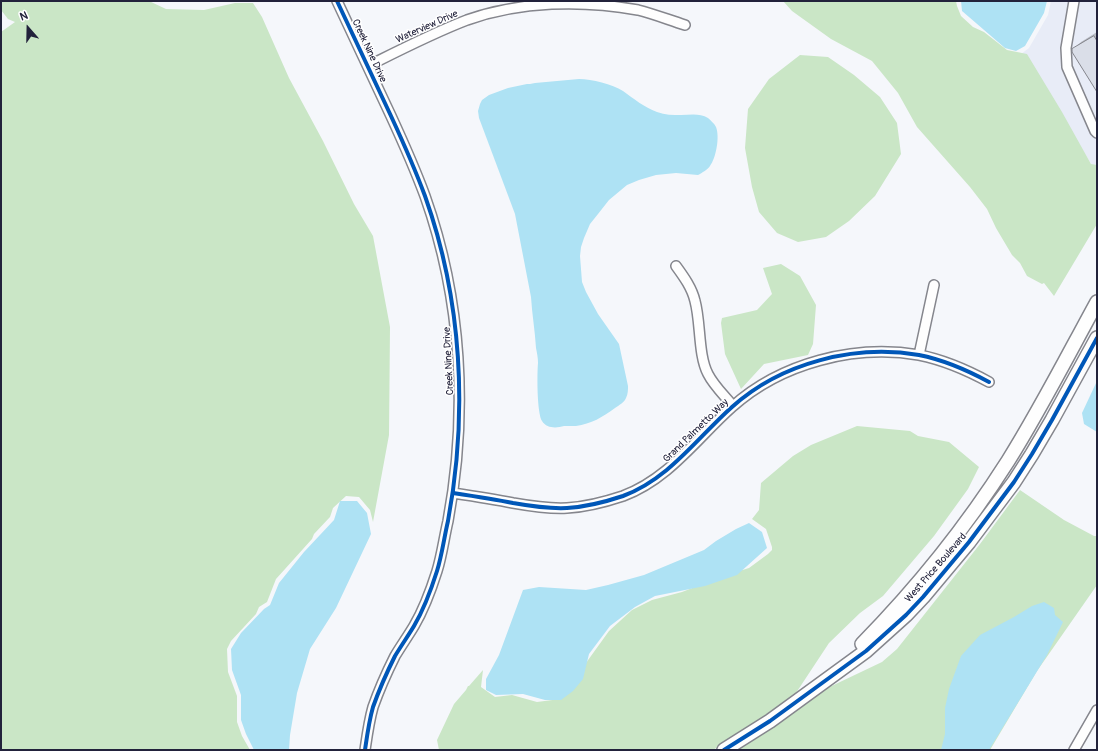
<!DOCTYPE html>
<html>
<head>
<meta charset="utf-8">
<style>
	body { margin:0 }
	#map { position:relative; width:1098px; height:751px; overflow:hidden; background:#f5f7fb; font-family:Pangolin,sans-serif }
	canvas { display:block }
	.frame { position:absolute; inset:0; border:2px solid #22223b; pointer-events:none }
	.north { position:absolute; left:8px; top:8px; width:40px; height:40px; -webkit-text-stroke:3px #fff; paint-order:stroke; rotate:340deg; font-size:11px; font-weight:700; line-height:16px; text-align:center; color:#22223b }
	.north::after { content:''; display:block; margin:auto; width:14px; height:18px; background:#22223b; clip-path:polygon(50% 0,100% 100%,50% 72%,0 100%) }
</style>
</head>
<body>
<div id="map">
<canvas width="1098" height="751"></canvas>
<div class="frame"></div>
<div class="north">N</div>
</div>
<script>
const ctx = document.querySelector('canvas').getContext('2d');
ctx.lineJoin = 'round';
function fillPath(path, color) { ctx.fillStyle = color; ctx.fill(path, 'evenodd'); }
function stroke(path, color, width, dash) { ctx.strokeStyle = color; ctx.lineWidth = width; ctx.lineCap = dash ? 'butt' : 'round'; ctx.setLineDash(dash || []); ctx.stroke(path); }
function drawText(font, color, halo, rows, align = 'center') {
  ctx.font = font + ' Pangolin,sans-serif'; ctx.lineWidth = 3; ctx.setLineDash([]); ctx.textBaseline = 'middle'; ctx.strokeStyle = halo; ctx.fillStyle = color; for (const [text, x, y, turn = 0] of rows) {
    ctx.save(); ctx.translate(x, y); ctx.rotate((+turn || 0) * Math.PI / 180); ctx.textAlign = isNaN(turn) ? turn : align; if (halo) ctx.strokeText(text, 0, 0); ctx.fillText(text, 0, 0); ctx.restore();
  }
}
const built = new Path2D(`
	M1051 1H1069L1061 46 1062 67 1090 133 1097 140V173L1021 54 1029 48 1048 15Z
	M1080 1H1097V125L1072 66 1071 49Z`);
const green = new Path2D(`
	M1 1H149L166 9 204 10 235 3H253L262 17 289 78 323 141 354 204 373 236 390 327 389 435 373 522 370 510 359 497 346 496 333 508 330 517 314 534 312 539 276 579 267 602 259 607 256 614 231 641 227 649 228 672 237 696V722L242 736 250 750H1V32L15 22 8 19 1 10Z
	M783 1H956L957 6 961 16 973 27 984 32 1007 50 1027 54 1062 112 1091 164 1097 165V224L1054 296 1044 283 1042 284 1027 276 1020 263 1012 255 996 228 987 209 970 187 917 127 898 93 872 61 831 39 792 11Z
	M800 55 828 57 854 75 880 97 897 123 901 154 875 196 849 221 826 237 798 242 777 233 759 212 752 187 745 148 748 109 769 79Z
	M781 264 800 276 816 305 813 344 808 355 764 364 741 389 725 354 721 323 722 318 757 310 772 294 763 268Z
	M857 426 910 431 918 436 949 442 979 467 968 489 934 536 883 596 860 613 829 643 794 696 767 716 713 750H439L437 740 454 704 466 690 468 686H469L483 670 481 687 495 697 512 695 537 702 560 699 609 631 632 610 652 600 682 592 723 576 749 568 768 554 772 550V547L766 529 752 519 759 510 761 483 793 456 811 445Z
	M1020 490 1064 520 1094 536H1097V585L1037 671 990 750H735L819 692 882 662 897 649 980 544Z`);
const water = new Path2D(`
	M961 1H1047L1044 13 1025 46 1016 51 1005 48 962 11Z
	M579 79C592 79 612 84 623 91 634 99 644 107 657 112 665 115 673 115 681 115 690 115 700 113 708 118 711 121 714 123 716 127 720 137 716 158 710 166 708 169 702 173 698 175L676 173 656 175 639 180 627 185 609 200 598 214 590 224 584 238 581 247 580 256 582 282 586 292 598 314 619 344 628 386C628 390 628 394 626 398 624 403 619 405 615 408 603 417 591 424 576 426 572 426 568 426 564 426 557 428 547 429 542 421 537 413 537 374 538 363 538 358 537 353 536 348 535 331 532 314 531 297L515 214 479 118 478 111 480 104 482 100 489 95 508 88 527 84H530L535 83Z
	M1097 381V432L1084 424 1082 413Z
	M340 501H357L367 513 371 534 336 608 310 649 297 693 290 735 289 750H254L246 734 241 720V695L232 670 231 649 241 633 264 609 270 605 279 583 304 552 334 520Z
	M749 523 762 532 767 548 737 575 705 586 655 596 635 607 610 626 589 654 583 679 573 691 561 700H545L523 694 496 695 486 690V679L499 655 523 590 539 587 586 590 608 585 644 575 704 550 716 541 736 529Z
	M1044 602 1054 608 1055 615 1063 622 1047 655 989 750H941L945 734V708L949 689 961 656 980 635 1014 617 1032 606Z`);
const shadow = new Path2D(`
	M1097 32V90L1073 50 1081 42Z`);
const building = new Path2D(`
	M1094 36 1097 41V92L1072 52V49Z`);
const street = new Path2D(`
	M337 1C355 39 373 78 391 116 403 142 415 169 425 196 462 300 468 413 448 521 444 538 442 555 437 571 431 590 424 609 414 626 408 636 401 646 395 656 387 672 379 690 373 707 369 721 367 736 365 750
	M1074 1 1066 48 1067 67 1095 131 1097 133
	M368 66C400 50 433 33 467 20 521 1 582 0 638 10 654 14 669 20 685 25
	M676 266C684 277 692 288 695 301 701 323 698 355 708 374 714 386 725 396 733 406
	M919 355 934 285
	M453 493C473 496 493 499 513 503 530 506 549 509 567 508 586 507 605 502 623 496 669 479 697 438 732 407 781 363 854 344 919 355 944 360 967 370 989 382
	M1074 750 1097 710`);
const secondary = new Path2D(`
	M862 644C917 588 966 527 1008 461 1040 410 1068 355 1097 302
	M724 750 770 721 866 651 906 615 923 597 969 542 1014 482 1032 454 1052 420 1097 338`);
const cycleway = new Path2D(`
	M337 1C355 39 373 78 391 116 403 142 415 169 425 196 462 300 468 413 448 521 444 538 442 555 437 571 431 590 424 609 414 626 408 636 401 646 395 656 387 672 379 690 373 707 369 721 367 736 365 750
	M453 493C473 496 493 499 513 503 530 506 549 509 567 508 586 507 605 502 623 496 669 479 697 438 732 407 781 363 854 344 919 355 944 360 967 370 989 382
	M724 750 770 721 866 651 906 615 923 597 969 542 1014 482 1032 454 1052 420 1097 338`);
const streetNames = [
	["Waterview Drive",427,27,-24],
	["Creek Nine Drive",369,51,65],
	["Creek Nine Drive",449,361,-93],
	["Grand Palmetto Way",696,431,-44],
	["West Price Boulevard",936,568,-49]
];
fillPath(built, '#e8ecf7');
fillPath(green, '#cae6c6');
fillPath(water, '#aee2f4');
fillPath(shadow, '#0003');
fillPath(building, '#dadee8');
stroke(building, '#85868d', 1);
stroke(street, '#85868d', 12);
stroke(secondary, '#85868d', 16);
stroke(street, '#fefefe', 9);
stroke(secondary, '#fefefe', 13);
stroke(cycleway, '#0057b8', 4);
drawText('10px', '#22223b', '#fff', streetNames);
</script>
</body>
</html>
